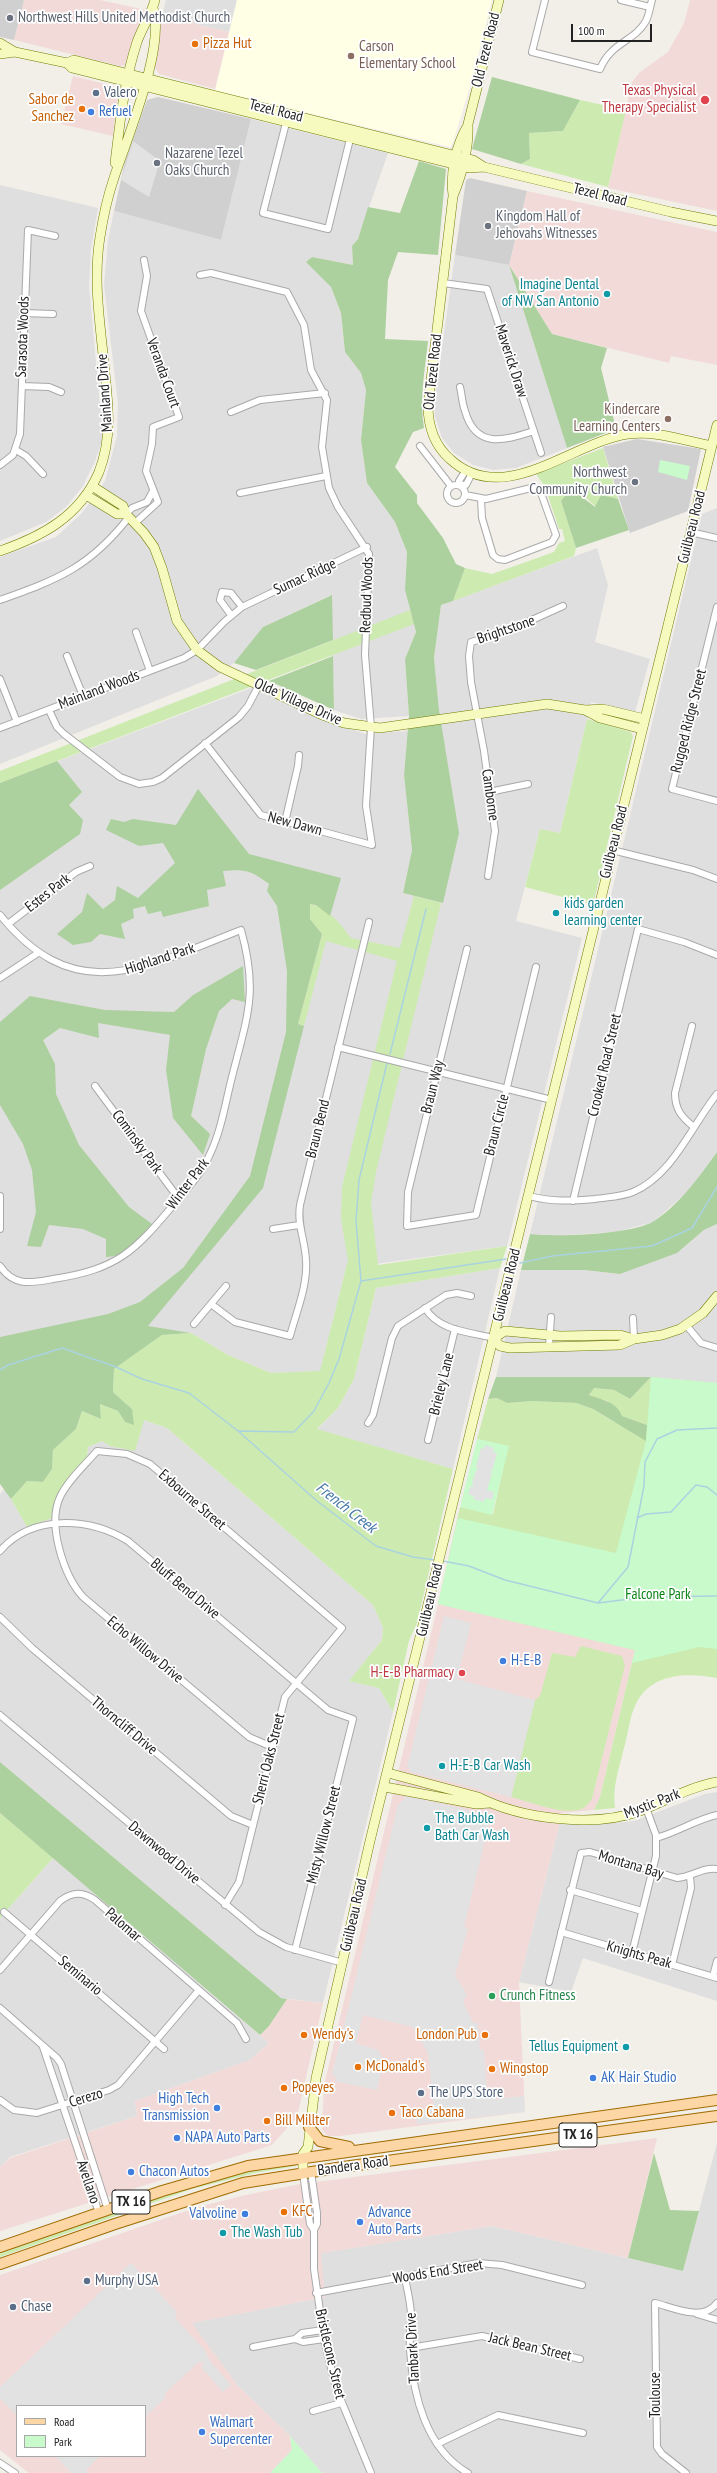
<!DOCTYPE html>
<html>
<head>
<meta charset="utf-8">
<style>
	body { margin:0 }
	#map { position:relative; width:717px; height:2473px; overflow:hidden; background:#f2efe9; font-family:"PT Sans Narrow",sans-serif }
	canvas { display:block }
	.legend { position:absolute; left:16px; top:2405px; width:130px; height:52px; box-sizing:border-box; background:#fff; border:1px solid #a7a7a7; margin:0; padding:5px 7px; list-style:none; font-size:12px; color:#222 }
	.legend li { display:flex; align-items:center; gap:8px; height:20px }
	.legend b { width:20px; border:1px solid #a7a7a7 }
	.scale { position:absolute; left:571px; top:24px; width:81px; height:18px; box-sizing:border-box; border:2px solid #222; border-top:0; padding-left:5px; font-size:12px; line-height:14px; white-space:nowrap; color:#222; -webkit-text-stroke:3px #fff; paint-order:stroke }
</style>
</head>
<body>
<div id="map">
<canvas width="717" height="2473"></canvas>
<ul class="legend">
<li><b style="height:5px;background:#fcd6a4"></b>Road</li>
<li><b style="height:11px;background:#c8facc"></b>Park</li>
</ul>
<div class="scale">100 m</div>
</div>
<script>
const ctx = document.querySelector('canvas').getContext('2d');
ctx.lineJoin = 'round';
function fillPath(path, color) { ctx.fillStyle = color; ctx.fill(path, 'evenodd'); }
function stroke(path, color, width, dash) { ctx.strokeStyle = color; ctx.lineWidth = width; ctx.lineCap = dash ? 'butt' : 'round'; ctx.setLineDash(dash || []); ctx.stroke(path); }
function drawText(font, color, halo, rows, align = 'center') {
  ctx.font = font + ' "PT Sans Narrow",sans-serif'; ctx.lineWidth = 3.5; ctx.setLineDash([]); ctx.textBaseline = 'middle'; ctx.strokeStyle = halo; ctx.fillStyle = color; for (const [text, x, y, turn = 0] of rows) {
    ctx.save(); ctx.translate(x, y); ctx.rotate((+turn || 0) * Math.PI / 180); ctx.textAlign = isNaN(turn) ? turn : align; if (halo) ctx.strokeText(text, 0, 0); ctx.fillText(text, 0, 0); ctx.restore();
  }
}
const residential = new Path2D(`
	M166 0H237L229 32 162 16Z
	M251 119 388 153 358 239 352 247 353 265 312 257 306 262 331 287 341 313 345 352 361 373 366 390 361 440 367 483 395 522 407 552 405 590 416 632 405 659 409 716 361 719 334 710 331 595 263 627 239 659 217 676 0 764V557L56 537 82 513 105 481 117 436 118 404 104 285 108 240 114 211 221 240Z
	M0 185 98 208 91 249 89 286 103 438 95 461 83 486 66 507 46 522 0 541Z
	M455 255 509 265 567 448 516 468 493 470 473 465 454 453 442 438 435 416V398Z
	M717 508V1152L693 1187 653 1222 616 1232 546 1236 530 1234 702 514Z
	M597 548 608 585 595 642 650 659 635 712 591 702 560 833 540 829 516 921 582 938 507 1246 346 1268 320 1372 271 1373 228 1355 191 1333 147 1327 142 1323 0 1337V783L251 688 329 722 366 734 408 731 404 775 412 850 403 893 443 903 439 710 434 658 441 605ZM254 872 330 915 326 941 292 901Z
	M717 1224V1383L651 1377H496L521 1270H584L620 1274 682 1249 704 1230Z
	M500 1268 453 1469 317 1430 338 1408 354 1379 376 1288Z
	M144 1420 167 1428 373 1605 383 1628 382 1640 350 1681 379 1688 393 1712 323 2003 281 1998 0 1762V1494L5 1488 27 1527 57 1496 87 1457 88 1447 102 1441 110 1446Z
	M717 1792V2001L583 1958 571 1992 519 1982 560 1822 594 1825 634 1821 705 1794Z
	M53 1858 269 2043 250 2060 135 2101 137 2116 10 2157 0 2167V1918Z
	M717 2143V2473H322L290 2436 238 2386 191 2323 325 2297 320 2253 492 2226 683 2271Z`);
const commercial = new Path2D(`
	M24 0H100L146 10 126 65 120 66 14 40Z
	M690 0H717V211L608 188 632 82 640 72 668 52 684 23Z
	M162 16 229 32 215 89 159 74 154 66Z
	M73 76 113 86 116 91 118 97 113 136 61 124Z
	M527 191 717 232V365L671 356 669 363 552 334 509 265Z
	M438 1604 635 1650 600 1797 594 1810 561 1813 560 1822 519 1982 525 2112 340 2136H328L322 2130 324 2085Z
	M287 1999 323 2003 297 2117 272 2145 0 2231V2167L10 2158 137 2116 135 2101 250 2060 269 2043 260 2035 269 2026Z
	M657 2138 628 2258 492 2226 321 2253 325 2297 192 2323 238 2386 290 2436 292 2450 270 2473H29L0 2450V2275L195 2208 241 2196 300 2184ZM17 2406H145V2456H17Z`);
const education = new Path2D(`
	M237 0H492L472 80 453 142 450 147 215 91Z`);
const religious = new Path2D(`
	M0 0H24L14 40 0 37Z
	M158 97 251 119 221 240 114 211 125 162 147 100Z
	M470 178 527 191 509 265 455 255 466 180Z
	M637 439 701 449 688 511 630 533 603 447Z`);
const grass = new Path2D(`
	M580 100 626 110 608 187 521 164 530 159 529 133 563 131Z
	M603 448 618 499 601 496 596 507 585 497 561 501 576 548 574 556 453 601 465 568 492 574 554 552 559 543 565 541 562 529H559L545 487 536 474Z
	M410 610 414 624 0 783V771Z
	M587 719 631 732 633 736 593 905 525 887 540 829 560 833Z
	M414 896 441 903 376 1172 371 1203 378 1265 507 1246 500 1268 376 1288 354 1379 338 1408 317 1429 453 1469 417 1623 409 1641 393 1712 379 1688 349 1681 382 1640 383 1628 373 1605 167 1428 144 1420 135 1451 110 1446 102 1441 88 1447 87 1457 57 1496 55 1517 27 1527 11 1499 27 1481 43 1482 52 1469 53 1450 76 1429 82 1411 101 1419 100 1404 118 1411 125 1422 132 1409 113 1392 114 1369 162 1335 191 1333 228 1355 271 1373 320 1371 348 1260 341 1219 342 1187 397 961 326 941 304 1026 298 1024 322 934 310 919V904C327 907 341 924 351 938L400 948Z
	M651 1377 717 1383V1678C686 1672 649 1673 635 1706 629 1719 628 1735 624 1748 619 1769 612 1787 615 1808L594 1810 600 1797 635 1650 438 1604 460 1507 493 1514 508 1446 477 1439 488 1399 497 1398 507 1403 532 1401 576 1403 593 1409 614 1422 647 1425 622 1416 608 1401 589 1396 593 1388 614 1390 630 1399Z
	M581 1646 622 1656 625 1665 592 1799C588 1804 585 1809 578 1810 558 1814 531 1802 511 1797L535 1700 540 1696 552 1653 575 1657Z
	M0 1813 53 1858 0 1918Z
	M295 2163 296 2166 255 2173 192 2189 0 2257V2252C96 2218 193 2178 295 2163Z`);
const forest = new Path2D(`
	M492 77 580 100 563 131 529 133 530 159 521 164 472 149Z
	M419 161 446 169 438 255 398 252 388 280 385 339 428 341C425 370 419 400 424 428L413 432 395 467 417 495V503L443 538 456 564 465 568 453 601 441 605 434 658 439 710 459 833 443 903 403 893 412 850 404 775 409 716 405 659 416 632 405 590 407 552 395 522 367 483 361 440 366 390 361 373 345 352 341 313 331 287 306 262 312 257 353 265 352 246 358 239 368 207 400 213Z
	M509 265 552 334 607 348 601 368 616 429 567 448Z
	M577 493 595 507 601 495 618 499 629 530 576 548 561 501 566 495Z
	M332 595 333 640 256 670 234 663 263 627Z
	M333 656 334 710 269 681Z
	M57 761 82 792 69 805 83 820 80 834 0 890V783Z
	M198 789 249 854 341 878 330 916 316 905 310 904V919L322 934 298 1024 304 1026 263 1188 148 1326 191 1333 162 1335 114 1369 113 1392 132 1409 134 1425 125 1422 118 1411 100 1404 101 1419 82 1411 76 1429 53 1450 52 1469 43 1482 27 1481 11 1499 0 1484V1337L108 1314 140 1302 183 1268 250 1176 286 1032 287 971 277 906 267 891 269 884C251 870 245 869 223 871L226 886 207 890 209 906 163 917 161 911 148 914 145 906 133 909 134 918 121 924 125 939 100 934 91 942 73 945 57 934 82 912 87 893 103 909 115 900 117 886 138 898 175 863 163 843 139 846 106 830 111 819 124 822 133 819 176 825Z
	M243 966 245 1002 232 999 219 1011 206 1049 191 1116 210 1134 203 1155 173 1118 166 1070 170 1035 98 1023 99 1038 60 1028 43 1040 55 1064 56 1094 79 1145 129 1207 152 1224C140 1239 126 1257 106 1257V1239L83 1229 49 1225 41 1247 27 1246 36 1212 32 1170 23 1144 0 1105V1022L30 996 105 1010 174 1012 193 995Z
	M717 1152V1224L704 1230 677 1253 620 1274 584 1270H521L530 1234C555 1237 632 1235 654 1221 680 1204 699 1177 717 1152Z
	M496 1377H651L630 1399 614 1390 594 1388 589 1395C602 1400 616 1401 622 1416L647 1425 646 1441 593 1409 576 1403 532 1401 507 1403 497 1398 488 1399Z
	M0 1762 281 1998 287 1999 269 2026 260 2035 0 1813Z
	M654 2153 670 2210 699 2211 683 2271 628 2258Z`);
const park = new Path2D(`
	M660 460 690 466 687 480 658 472Z
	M651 1377 717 1383V1649L699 1647 632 1663 635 1650 438 1604 458 1518 616 1553 646 1441Z
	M477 1439 509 1446 492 1515 460 1507Z
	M290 2436 322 2473H270L292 2450Z`);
const parking = new Path2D(`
	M133 141 160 161 149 197 121 180Z
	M485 1445 494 1448 493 1452 497 1453 492 1471 489 1472 492 1473 487 1490 494 1492 492 1500 485 1498 484 1502 473 1499 474 1496 468 1494 471 1486H474L472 1483 476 1470H479L476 1467 481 1448 484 1449Z
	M444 1616 471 1623 457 1679 535 1700 511 1797 410 1772V1769L407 1768Z
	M407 1796 491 1815 464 1927 468 1928 455 1975 467 1995 463 2002 473 2023H478L480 2050 484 2049 487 2092 495 2099 524 2096 525 2112 417 2124 416 2110 434 2109 428 2053 413 2027 363 2015 356 2043 378 2050 384 2061 377 2090 335 2081 336 2077 332 2075 398 1805Z
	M131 2263 177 2312 175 2318 204 2349 210 2361 231 2385 223 2392 201 2367 204 2364 199 2362 166 2392 164 2399 145 2417V2406H17V2416L0 2398V2387Z
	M55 2456H100L86 2470 89 2473H71Z`);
const stream = new Path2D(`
	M390 1054 426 909
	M520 1263 552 1256 652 1246 692 1228 717 1187
	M361 1281 506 1259
	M0 1370 8 1365 62 1348 116 1367 142 1379 189 1393 238 1431 317 1501 376 1546 413 1557 435 1560
	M239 1431 294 1432 314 1411 329 1383 339 1359 361 1281 356 1221 359 1180 387 1063
	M637 1518 646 1514 671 1512 696 1485 707 1487 717 1495
	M443 1561 469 1566 505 1580 598 1603 645 1597 717 1596
	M598 1603 628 1567 644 1486 645 1462 657 1439 677 1430 717 1428`);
const street = new Path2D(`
	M545 0 532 52 600 69C611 42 634 42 646 21 649 15 650 7 652 0
	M621 0 650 7
	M286 123 263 213 328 229 350 139
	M200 275 211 273 287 292 304 325 311 370 327 400 322 447 329 488 338 507 369 554 365 655 371 727 366 806 372 845 261 815 205 743
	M443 283 487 289 541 453
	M23 313 53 314
	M22 386 49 387 61 392
	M460 387C462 395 462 403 465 411 476 450 505 440 534 431
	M231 412 260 400 325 393
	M420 446 451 486
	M16 450 26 456 43 474
	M0 465 13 455 20 434 28 230 55 236
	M466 470 459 481 461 485H466L472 473
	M447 494a9 9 0 1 1 18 0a9 9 0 1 1-18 0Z
	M240 493 326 476
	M465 495 486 499 531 488 538 489 541 493 556 535 552 542 505 560 498 559 493 555 482 518 481 499
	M126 514 132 508 147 502 153 491
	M135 523 158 502 146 471 152 444 153 427 179 417 141 311 147 276 144 260
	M690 532 717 538
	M0 600C59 579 90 567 129 517
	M717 607 672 789 717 801
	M231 615 220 600 222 592 231 593 242 607
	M136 632 150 671
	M67 656 83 696
	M0 679 17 722
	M49 710 57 727 64 734 120 777 139 784 153 782 162 778 239 717 248 706 259 685
	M0 728 184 658 197 650 224 622 242 607 367 547
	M489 792 528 784
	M285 822 298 766 299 755
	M612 850 693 870 717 879
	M488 876 495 831 484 751 471 682 469 656 471 642 503 633 563 606
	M0 915C77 1010 147 966 241 930 258 990 248 1015 233 1073 226 1099 222 1129 210 1154 202 1173 188 1188 175 1203 134 1252 118 1269 53 1279 31 1283 14 1287 0 1266
	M8 924 76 872 90 866
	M467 949 408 1192 407 1226 476 1215 536 967
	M0 978 38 953
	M692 1026 675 1093C675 1109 681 1117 694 1127
	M338 1047 552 1100
	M95 1086 179 1199
	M0 1196V1229
	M529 1196C551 1202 571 1201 595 1199 608 1197 621 1197 633 1192 673 1175 692 1125 717 1094
	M573 1201 638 929 684 942 717 955
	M273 1229 299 1225
	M211 1304 235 1322 290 1336C296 1313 308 1285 306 1260 305 1240 297 1225 300 1205L369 922
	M425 1308C439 1331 469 1332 494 1338
	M633 1318 634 1339
	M194 1324 226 1286
	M686 1325 701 1343 717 1348
	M549 1346 551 1317
	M368 1423 373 1415 392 1338 398 1326 446 1295 457 1293 471 1296
	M428 1440 455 1329
	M0 1551C32 1514 89 1517 128 1541L328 1710 353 1719 295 1950
	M0 1617 32 1648 231 1816 253 1825
	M0 1715 259 1932 286 1947 343 1963
	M656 1838C678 1832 695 1820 717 1815
	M570 1890 642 1911
	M225 1905 239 1882 285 1697 342 1628 150 1464 127 1454 97 1451C85 1465 68 1480 60 1497 47 1525 64 1576 83 1597L249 1737 272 1747
	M4 1912 164 2049
	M561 1932 717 1978
	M632 1953 656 1856V1835L646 1808
	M672 1965 691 1888 690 1876
	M0 1970 60 1901C72 1892 82 1891 95 1900L237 2023 246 2039
	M713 1976 717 1961
	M549 1982 581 1853 590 1852 677 1878C692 1877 702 1867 717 1869
	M0 2008 57 2058 61 2064 108 2210
	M43 2047 99 2213
	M0 2100 14 2110 37 2113 109 2090 118 2085 199 1990
	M311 2172 317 2213V2224L314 2230V2269L324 2339 336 2388 371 2473
	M303 2173 310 2224 314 2230
	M405 2277C407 2290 411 2303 411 2316 411 2328 409 2339 410 2350 413 2395 426 2449 468 2473
	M316 2293 478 2263 502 2265 582 2285
	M697 2314 717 2320
	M295 2339 302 2333 323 2330
	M253 2347 295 2339 303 2342 324 2339
	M410 2348 482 2336 580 2359
	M313 2411 341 2403
	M437 2444 498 2415 583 2433
	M0 2463 15 2473
	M686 2473 662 2454 657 2447 655 2303C674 2308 703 2322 717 2303`);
const secondary = new Path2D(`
	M499 0 468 124C469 148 462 174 453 196L428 405C428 425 434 445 450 459 504 509 572 442 628 434 655 430 686 441 712 446
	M0 43 15 52 67 63 72 68 469 168 484 167 671 212 717 221
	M0 54 15 52
	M67 63 74 60 129 74 473 160 484 167
	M115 163C120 122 124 82 137 42 142 28 151 15 155 0
	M453 195C450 172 456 145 468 125
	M92 486 123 506 126 514
	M86 495 117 514H126L144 533 154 547 162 568 177 621 197 650 220 667 320 714 344 723 380 728 547 704 585 710 600 718 642 729
	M0 551C43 536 80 516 99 472 113 436 108 402 104 364 100 322 93 280 100 237 103 218 107 199 113 181 126 140 166 47 153 8
	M586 710 603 709 645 719
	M494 1338 500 1346 510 1348 620 1345 634 1339 662 1335 680 1329 703 1313 717 1296
	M494 1338 505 1331 560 1336 620 1335 634 1339
	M388 1773 478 1797C521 1819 594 1828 640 1811 666 1801 689 1787 717 1782
	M385 1787 476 1804 490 1803
	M303 2173V2154L308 2147 316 2078 370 1841 717 425`);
const primary = new Path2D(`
	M309 2127 320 2141 349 2147
	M0 2247 162 2191 248 2166 717 2100
	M0 2264 115 2224 243 2183 343 2167 717 2116`);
const markers = [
	[10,18,4,"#6b7280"],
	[195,44,4,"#e8710a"],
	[351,56,4,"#8d6e63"],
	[96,93,4,"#5c6f8a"],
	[705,100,5,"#e0444e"],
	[82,109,4,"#e8710a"],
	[91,112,4,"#3f7fe0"],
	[157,163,4,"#6b7280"],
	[488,226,4,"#6b7280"],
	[607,294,4,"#0f9aa8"],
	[668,419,4,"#8d6e63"],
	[635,482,4,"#6b7280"],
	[556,913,4,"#0f9aa8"],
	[503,1661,4,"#3f7fe0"],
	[462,1673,4,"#e0444e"],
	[442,1766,4,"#0f9aa8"],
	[427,1828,4,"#0f9aa8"],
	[492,1996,4,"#2e9e5b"],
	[304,2035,4,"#e8710a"],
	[485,2035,4,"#e8710a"],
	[626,2047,4,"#0f9aa8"],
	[358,2067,4,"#e8710a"],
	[492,2069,4,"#e8710a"],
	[593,2078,4,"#3f7fe0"],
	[284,2088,4,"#e8710a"],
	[421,2093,4,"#5c6f8a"],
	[217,2108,4,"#3f7fe0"],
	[392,2113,4,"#e8710a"],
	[267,2121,4,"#e8710a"],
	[177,2138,4,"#3f7fe0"],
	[131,2172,4,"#3f7fe0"],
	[284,2212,4,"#e8710a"],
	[245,2214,4,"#3f7fe0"],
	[360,2222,4,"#3f7fe0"],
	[223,2233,4,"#0f9aa8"],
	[87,2281,4,"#5c6f8a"],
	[13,2307,4,"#5c6f8a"],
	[202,2432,4,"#3f7fe0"]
];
const shields = [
	[578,2135,38],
	[131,2202,38]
];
const shieldNames = [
	["TX 16",578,2135],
	["TX 16",131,2202]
];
const worshipNames = [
	["Northwest Hills United Methodist Church",18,18],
	["Nazarene Tezel",165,154],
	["Oaks Church",165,171],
	["Kingdom Hall of",496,217],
	["Jehovahs Witnesses",496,234],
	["Northwest",627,473,"right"],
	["Community Church",627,490,"right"]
];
const foodNames = [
	["Pizza Hut",203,44],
	["Sabor de",74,100,"right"],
	["Sanchez",74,117,"right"],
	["Wendy's",312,2035],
	["London Pub",477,2035,"right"],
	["McDonald's",366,2067],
	["Wingstop",500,2069],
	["Popeyes",292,2088],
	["Taco Cabana",400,2113],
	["Bill Millter",275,2121],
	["KFC",292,2212]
];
const educationNames = [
	["Carson",359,47],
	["Elementary School",359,64],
	["Kindercare",660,410,"right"],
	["Learning Centers",660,427,"right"]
];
const streetNames = [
	["Old Tezel Road",486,50,-76],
	["Tezel Road",276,111,14],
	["Tezel Road",600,195,14],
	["Sarasota Woods",23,337,-88],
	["Maverick Draw",511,361,72],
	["Old Tezel Road",433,372,-84],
	["Veranda Court",163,373,70],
	["Mainland Drive",105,393,-94],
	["Guilbeau Road",692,527,-76],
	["Sumac Ridge",305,577,-25],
	["Redbud Woods",367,595,-88],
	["Brightstone",506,630,-19],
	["Mainland Woods",99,690,-21],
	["Olde Village Drive",298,702,24],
	["Rugged Ridge Street",689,721,-76],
	["Camborne",490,795,82],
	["New Dawn",295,824,15],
	["Guilbeau Road",614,842,-76],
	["Estes Park",48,893,-38],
	["Highland Park",160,959,-18],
	["Crooked Road Street",605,1065,-77],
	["Braun Way",433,1087,-76],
	["Braun Circle",497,1125,-76],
	["Braun Bend",318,1129,-76],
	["Cominsky Park",137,1142,54],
	["Winter Park",188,1184,-53],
	["Guilbeau Road",507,1285,-76],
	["Brieley Lane",442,1384,-76],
	["Exbourne Street",192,1500,41],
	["Bluff Bend Drive",185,1589,40],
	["Guilbeau Road",430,1600,-77],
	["Echo Willow Drive",145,1650,40],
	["Thorncliff Drive",124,1726,40],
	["Sherri Oaks Street",269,1759,-76],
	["Mystic Park",652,1804,-21],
	["Misty Willow Street",324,1835,-76],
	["Dawnwood Drive",164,1853,40],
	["Montana Bay",631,1865,17],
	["Guilbeau Road",354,1915,-77],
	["Palomar",123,1925,41],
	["Knights Peak",639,1955,16],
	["Seminario",80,1976,40],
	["Cerezo",86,2098,-17],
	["Bandera Road",353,2166,-8],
	["Avellano",88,2182,71],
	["Woods End Street",438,2272,-9],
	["Jack Bean Street",530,2347,13],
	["Tanbark Drive",413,2348,-93],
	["Bristlecone Street",330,2354,77],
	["Toulouse",656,2395,-90]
];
const healthNames = [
	["Texas Physical",696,91],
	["Therapy Specialist",696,108],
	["H-E-B Pharmacy",454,1673]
];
const serviceNames = [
	["Valero",104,93],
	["The UPS Store",429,2093],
	["Murphy USA",95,2281],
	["Chase",21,2307]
];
const shopNames = [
	["Refuel",99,112],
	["H-E-B",511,1661],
	["AK Hair Studio",601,2078],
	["High Tech",209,2099,"right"],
	["Transmission",209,2116,"right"],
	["NAPA Auto Parts",185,2138],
	["Chacon Autos",139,2172],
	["Advance",368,2213],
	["Auto Parts",368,2230],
	["Valvoline",237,2214,"right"],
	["Walmart",210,2423],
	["Supercenter",210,2440]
];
const cultureNames = [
	["Imagine Dental",599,285,"right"],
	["of NW San Antonio",599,302,"right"],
	["kids garden",564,904],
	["learning center",564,921],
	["H-E-B Car Wash",450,1766],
	["The Bubble",435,1819],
	["Bath Car Wash",435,1836],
	["Tellus Equipment",618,2047,"right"],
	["The Wash Tub",231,2233]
];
const parkNames = [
	["Falcone Park",658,1595]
];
const leisureNames = [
	["Crunch Fitness",500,1996]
];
const waterNames = [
	["French Creek",346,1508,38]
];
fillPath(residential, '#e0dfdf');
fillPath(commercial, '#f2dad9');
fillPath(education, '#ffffe5');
fillPath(religious, '#d0d0d0');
fillPath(grass, '#cdebb0');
fillPath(forest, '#add19e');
fillPath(park, '#c8facc');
fillPath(parking, '#e2e2e2');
stroke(stream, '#aad3df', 1.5);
stroke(street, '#a9a9a9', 8);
stroke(secondary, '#707d05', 10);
stroke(primary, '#a06b00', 12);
stroke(street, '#fff', 6);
stroke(secondary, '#f7fabf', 9);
stroke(primary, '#fcd6a4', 10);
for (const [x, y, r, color] of markers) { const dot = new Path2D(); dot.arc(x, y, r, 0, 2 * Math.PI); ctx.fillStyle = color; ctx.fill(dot); stroke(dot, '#fff', 1.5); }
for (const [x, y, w] of shields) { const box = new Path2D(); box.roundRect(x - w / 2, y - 12, w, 24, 3); ctx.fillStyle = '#fff'; ctx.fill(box); stroke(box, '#222', 1); }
drawText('bold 14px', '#222', null, shieldNames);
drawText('15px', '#5b616d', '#fff', worshipNames, 'left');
drawText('15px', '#c56008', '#fff', foodNames, 'left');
drawText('15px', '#785e54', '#fff', educationNames, 'left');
drawText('15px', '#222', '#fff', streetNames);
drawText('15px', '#be3a42', '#fff', healthNames, 'right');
drawText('15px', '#4e5e75', '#fff', serviceNames, 'left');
drawText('15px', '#366cbe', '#fff', shopNames, 'left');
drawText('15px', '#0d838f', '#fff', cultureNames, 'left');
drawText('15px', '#0c8416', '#fff', parkNames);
drawText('15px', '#27864d', '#fff', leisureNames, 'left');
drawText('italic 16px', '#4a7aab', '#fff', waterNames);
</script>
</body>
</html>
